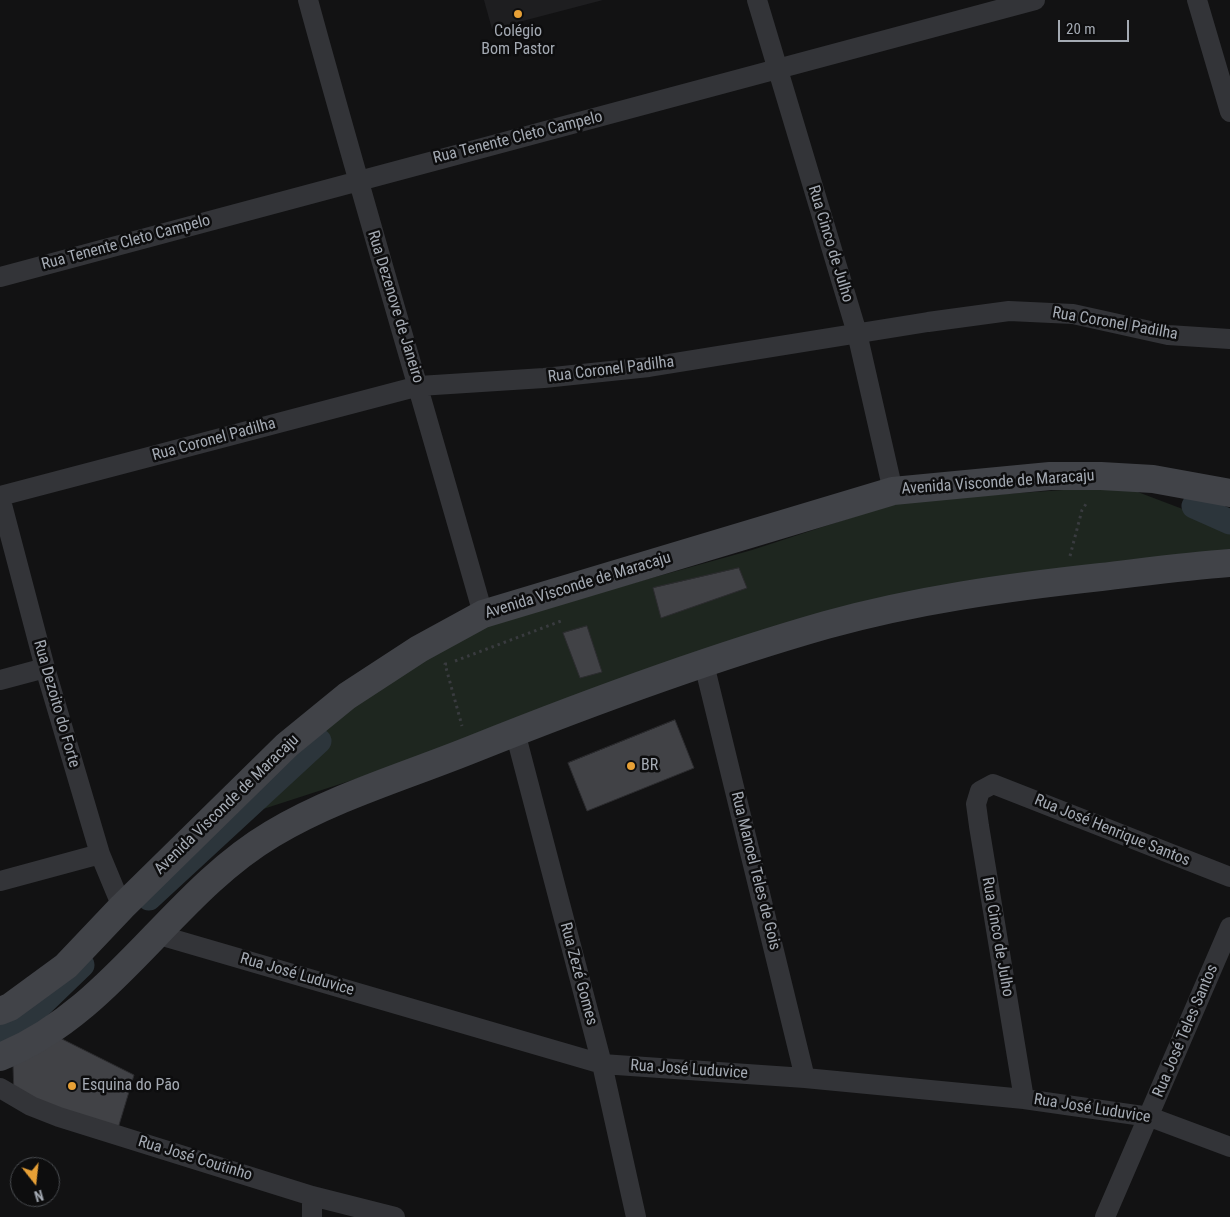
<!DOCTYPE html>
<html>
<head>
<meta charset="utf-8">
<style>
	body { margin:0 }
	#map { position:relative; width:1230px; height:1217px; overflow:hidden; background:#121213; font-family:"Roboto Condensed",sans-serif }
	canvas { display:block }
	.north { position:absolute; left:10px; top:1157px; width:50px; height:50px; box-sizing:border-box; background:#0d0d0e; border:1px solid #494c50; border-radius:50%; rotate:164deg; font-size:14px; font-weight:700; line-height:20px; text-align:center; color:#a4aab3 }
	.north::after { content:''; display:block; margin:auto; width:18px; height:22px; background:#e7a036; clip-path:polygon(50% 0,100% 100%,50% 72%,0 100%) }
	.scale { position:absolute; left:1058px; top:20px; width:71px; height:22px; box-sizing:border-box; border:2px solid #a4aab3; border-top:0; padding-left:6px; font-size:15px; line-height:18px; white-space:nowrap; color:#a4aab3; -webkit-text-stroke:4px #0d0d0e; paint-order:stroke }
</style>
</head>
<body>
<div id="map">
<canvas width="1230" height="1217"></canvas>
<div class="north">N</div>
<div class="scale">20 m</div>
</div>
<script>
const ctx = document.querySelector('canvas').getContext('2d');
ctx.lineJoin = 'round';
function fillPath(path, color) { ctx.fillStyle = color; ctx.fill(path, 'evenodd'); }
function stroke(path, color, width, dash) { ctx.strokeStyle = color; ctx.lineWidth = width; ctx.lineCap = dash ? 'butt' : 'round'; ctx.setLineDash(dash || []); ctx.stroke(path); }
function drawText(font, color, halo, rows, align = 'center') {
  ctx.font = font + ' "Roboto Condensed",sans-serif'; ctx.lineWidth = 5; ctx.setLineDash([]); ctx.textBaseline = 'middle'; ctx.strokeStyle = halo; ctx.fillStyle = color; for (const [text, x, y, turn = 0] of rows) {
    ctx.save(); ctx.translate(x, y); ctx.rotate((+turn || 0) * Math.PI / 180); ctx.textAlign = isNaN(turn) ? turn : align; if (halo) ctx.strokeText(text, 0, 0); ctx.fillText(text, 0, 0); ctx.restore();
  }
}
const built = new Path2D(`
	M484 0H603L492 29Z`);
const green = new Path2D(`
	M1122 486 1230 527V556L1037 573 479 739 254 812 324 746 317 736 411 662 490 623 752 550 902 501Z`);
const canal = new Path2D(`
	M1194 506 1230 522
	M149 898 319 741
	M0 1033 27 1018 82 965`);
const building = new Path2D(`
	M739 568 747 588 661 618 653 588Z
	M587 626 602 672 580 678 563 633Z
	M675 720 694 768 587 811 568 763Z
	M56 1036 134 1075 116 1135 14 1096 13 1065Z`);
const path = new Path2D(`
	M1070 556 1082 510 1088 501
	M455 661 561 621 559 618
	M447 664H445L462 726`);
const street = new Path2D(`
	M308 0C364 205 425 409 483 614
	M757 0 857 333 893 491
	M1197 0 1230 112
	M0 277C345 183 691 95 1035 0
	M0 496 419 386 544 378 649 367 928 322 1009 311 1073 314 1168 335 1230 339
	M0 497 45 668 100 854 122 907
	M704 664 805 1078
	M0 680 45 668
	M515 732 602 1064 636 1217
	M0 881 100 854
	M159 935 602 1064 805 1078 1024 1099 1150 1117 1230 1147
	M0 1088 31 1106 59 1117 312 1196 395 1217
	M1024 1099 979 826 976 804 980 791 993 784 1230 877
	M312 1217V1196
	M1105 1217 1230 927`);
const secondary = new Path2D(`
	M0 1011 10 1007 66 966 122 907 287 745 347 696 419 649 483 614 893 491 1050 476H1101L1153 479 1230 493
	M0 1057C113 1012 171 894 272 834 334 797 406 776 473 749 588 703 707 659 826 625 916 600 1009 587 1101 577 1144 572 1187 566 1230 563`);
const markers = [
	[518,14,5,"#e7a036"],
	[631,766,5,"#e7a036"],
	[72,1086,5,"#e7a036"]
];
const poiNames = [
	["Colégio",518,32,"center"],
	["Bom Pastor",518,50,"center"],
	["BR",641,766],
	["Esquina do Pão",82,1086]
];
const streetNames = [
	["Rua Tenente Cleto Campelo",518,138,-14],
	["Rua Tenente Cleto Campelo",126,243,-15],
	["Rua Cinco de Julho",830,244,73],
	["Rua Dezenove de Janeiro",395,307,73],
	["Rua Coronel Padilha",1115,324,10],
	["Rua Coronel Padilha",611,370,-7],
	["Rua Coronel Padilha",214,440,-15],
	["Avenida Visconde de Maracaju",998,483,-4],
	["Avenida Visconde de Maracaju",578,586,-17],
	["Rua Dezoito do Forte",56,704,74],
	["Avenida Visconde de Maracaju",227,805,-44],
	["Rua José Henrique Santos",1112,831,22],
	["Rua Manoel Teles de Gois",755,871,76],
	["Rua Cinco de Julho",997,937,80],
	["Rua Zezé Gomes",578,974,75],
	["Rua José Luduvice",297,975,16],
	["Rua José Teles Santos",1186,1031,-67],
	["Rua José Luduvice",689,1070,4],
	["Rua José Luduvice",1092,1109,9],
	["Rua José Coutinho",195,1159,17]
];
fillPath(built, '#1e1e20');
fillPath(green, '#1e261f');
stroke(canal, '#2c353b', 25);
fillPath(building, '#414246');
stroke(building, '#2c2c2f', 1);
stroke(path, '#393b3f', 3, [2.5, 4]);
stroke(street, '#333438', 20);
stroke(secondary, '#414348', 28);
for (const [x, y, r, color] of markers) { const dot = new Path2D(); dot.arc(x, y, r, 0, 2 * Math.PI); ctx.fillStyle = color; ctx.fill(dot); stroke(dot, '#0d0d0e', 2); }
drawText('16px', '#a4aab3', '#0d0d0e', poiNames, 'left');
drawText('16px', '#a4aab3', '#0d0d0e', streetNames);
</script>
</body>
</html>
